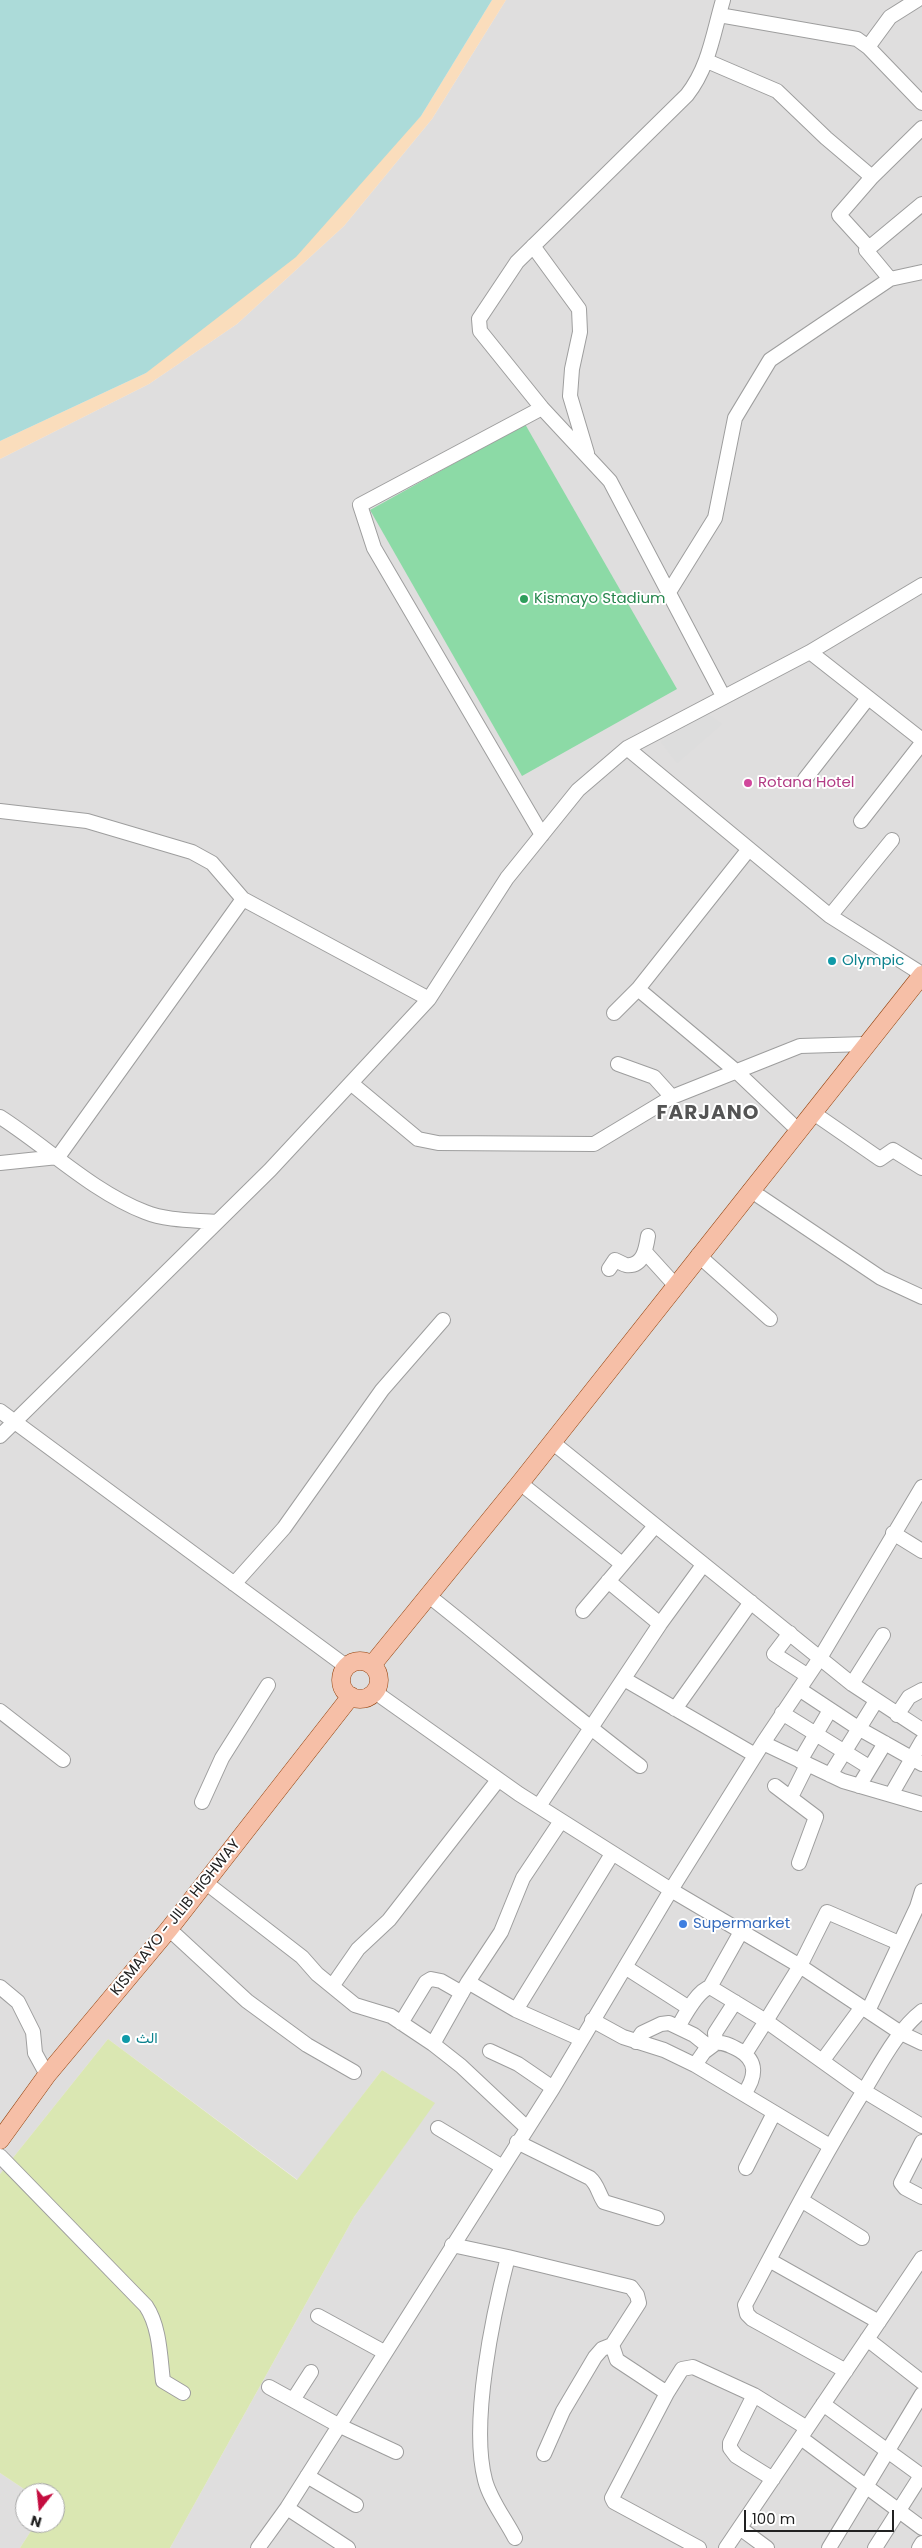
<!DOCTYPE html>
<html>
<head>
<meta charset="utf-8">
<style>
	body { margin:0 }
	#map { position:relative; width:922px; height:2548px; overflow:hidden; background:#f0ebe8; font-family:Poppins,sans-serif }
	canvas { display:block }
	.north { position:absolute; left:15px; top:2483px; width:50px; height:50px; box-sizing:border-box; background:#fff; border:1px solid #a6a6a6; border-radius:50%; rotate:196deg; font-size:14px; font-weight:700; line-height:20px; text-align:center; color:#212121 }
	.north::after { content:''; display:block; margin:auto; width:18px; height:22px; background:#c40d3f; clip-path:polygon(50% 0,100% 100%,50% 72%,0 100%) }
	.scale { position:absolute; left:744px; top:2510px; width:150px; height:22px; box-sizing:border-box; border:2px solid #212121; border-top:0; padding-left:6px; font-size:15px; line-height:18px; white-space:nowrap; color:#212121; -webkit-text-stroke:4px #fff; paint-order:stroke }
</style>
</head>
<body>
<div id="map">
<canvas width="922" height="2548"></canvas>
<div class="north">N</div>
<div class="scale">100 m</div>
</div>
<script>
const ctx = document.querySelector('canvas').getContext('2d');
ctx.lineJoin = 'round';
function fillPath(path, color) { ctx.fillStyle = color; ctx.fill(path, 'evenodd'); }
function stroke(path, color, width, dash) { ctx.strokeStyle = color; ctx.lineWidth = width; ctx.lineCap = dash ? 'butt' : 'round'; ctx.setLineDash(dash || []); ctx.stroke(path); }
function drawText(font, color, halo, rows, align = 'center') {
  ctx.font = font + ' Poppins,Vazirmatn,sans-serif'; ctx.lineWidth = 4; ctx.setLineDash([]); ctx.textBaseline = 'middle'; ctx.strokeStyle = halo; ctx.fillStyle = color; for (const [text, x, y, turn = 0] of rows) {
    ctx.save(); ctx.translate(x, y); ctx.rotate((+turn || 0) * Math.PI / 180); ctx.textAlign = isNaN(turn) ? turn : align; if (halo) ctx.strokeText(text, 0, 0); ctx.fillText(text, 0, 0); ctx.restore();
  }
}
const residential = new Path2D(`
	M506 0H922V2548H170L354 2217 434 2103 382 2070 298 2180 108 2039 0 2174V459L149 384 237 324 344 226 432 119Z
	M0 2473 30 2493H25V2523H36L20 2548H0Z`);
const grass = new Path2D(`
	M108 2039 297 2180 382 2070 435 2103 354 2217 170 2548H20L36 2523H55V2493H30L0 2473V2174Z`);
const sand = new Path2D(`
	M492 0H506L432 119 344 226 237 324 149 384 0 459V441L146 373 421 116Z`);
const pitch = new Path2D(`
	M525 424 677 689 522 776 370 510Z`);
const parking = new Path2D(`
	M707 713 722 724 677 763 661 742Z`);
const water = new Path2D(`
	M0 0H492L421 116 296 257 146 373 0 441Z`);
const minor = new Path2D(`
	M723 0C713 34 709 67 687 95L517 262 479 319 480 331 542 408 610 481 723 696
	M719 15 857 39 868 47 922 103
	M868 47 890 17 917 0
	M707 61 777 91 826 138 872 177 839 215 869 248 866 250 890 279
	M872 177 922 128
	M533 246 579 309 580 332 572 369 570 396 587 453
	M869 248 922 204
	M669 592 715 518 735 418 770 360 890 279 922 272
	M810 652 922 740
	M627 748 830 916 922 974
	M805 779 868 698
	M0 811 87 821 192 852 212 863 243 899 429 999
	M861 821 922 743
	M542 835 374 548 360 505 542 408
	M830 916 892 840
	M638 989 737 1072 798 1130
	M614 1013 638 989 749 849
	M618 1064 654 1077 672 1097
	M352 1084 418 1139 438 1143 594 1144 672 1097 800 1046 866 1044
	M812 1112 880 1159 893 1150 922 1168
	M0 1117C47 1147 93 1192 145 1212 167 1221 194 1220 217 1222
	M0 1163 58 1157 243 899
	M750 1190 881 1278 922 1297
	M646 1253 675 1285
	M698 1255 770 1319
	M609 1269 615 1260C618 1261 622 1264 626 1265 643 1267 646 1249 648 1236
	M0 1411 347 1667
	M0 1436 270 1170 429 999 507 878 578 790 627 748 810 652 922 585
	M552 1442 852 1684 922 1730
	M520 1483 622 1564
	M893 1533 922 1551
	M608 1581 660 1624
	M234 1584 284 1528 382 1390 443 1320
	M429 1596C500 1652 568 1712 640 1766
	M583 1611 655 1526
	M790 1633 774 1654 808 1676
	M624 1679 755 1755
	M852 1684 883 1635
	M799 1689 858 1728 922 1764
	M375 1692 519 1794 671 1890 800 1966 901 2033 922 2043
	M675 1709 751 1602
	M0 1711 63 1760
	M782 1713 869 1767
	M897 1715 909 1697 922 1690
	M763 1743 843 1781 922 1804
	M800 1761 830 1710
	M830 1775 876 1701
	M775 1786 816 1817 799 1863
	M859 1786 885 1743
	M891 1795 922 1741
	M791 1797 807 1765
	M202 1802 222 1758 268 1685
	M539 1806 660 1624 703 1565
	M205 1882 302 1957 317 1974 355 2005 391 2016 433 2044 461 2066 526 2127
	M169 1929 247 2001 307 2045 354 2072
	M899 1943 827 1912 800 1966 766 2021 864 2091 922 2126
	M625 1967 689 2008
	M468 1982 516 2010 581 2039
	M333 1985 358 1949 389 1920 498 1780
	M0 1987 18 2002 33 2032 35 2053 47 2075
	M710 1987 742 1930
	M516 2010C548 1958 580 1906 612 1854
	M868 2011 917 1907 922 1891
	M592 2020 623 2037 664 2050 695 2065 830 2146
	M401 2023 426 1982 431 1979 441 1981 462 1993
	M678 2027C685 2015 697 1991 710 1987L766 2021 745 2054
	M636 2042 642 2033 661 2024 669 2023 694 2035 709 2047
	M716 2043 715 2033 735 2002
	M433 2044 468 1982 501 1932 523 1878 561 1821
	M490 2051 518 2064 553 2088
	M823 2060 862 2007
	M695 2065 704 2052 716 2043C725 2042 731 2046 739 2050 758 2061 756 2077 744 2094
	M438 2128 501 2166
	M517 2142 590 2178C598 2185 598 2193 604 2202L657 2218
	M922 2142 901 2183 905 2188 922 2197
	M0 2156 146 2306C160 2327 160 2357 163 2381L183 2393
	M746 2168 774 2113
	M801 2200 862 2238
	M452 2245 508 2257C493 2314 470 2423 485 2480 490 2500 506 2520 515 2538
	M508 2257 631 2287 637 2295 639 2303 612 2345 617 2360 667 2393 682 2369 693 2367 754 2395 807 2428
	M769 2260 879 2322
	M318 2316 384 2352
	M867 2339 922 2382
	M846 2371 752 2319 747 2314 745 2305C785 2230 823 2156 868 2084 883 2059 899 2029 922 2011
	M269 2387 338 2425 396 2452
	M667 2393 612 2498 614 2502 699 2548
	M754 2395 730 2443V2448L736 2456 773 2479
	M293 2400 311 2372
	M823 2404 922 2476
	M801 2438 922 2528
	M544 2454 563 2411 595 2357 602 2349 612 2345
	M307 2476 356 2505
	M287 2508 348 2548
	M740 2528 767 2548
	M258 2548 287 2508 553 2088 671 1890 763 1743 820 1658 922 1487
	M726 2548 922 2258
	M829 2548 922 2394
	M875 2548 922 2474
	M919 2548 922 2543`);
const major = new Path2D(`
	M341 1680a19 19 0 1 1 38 0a19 19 0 1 1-38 0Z
	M372 1665 520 1483 922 975
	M0 2140 47 2075 169 1929 351 1696`);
const markers = [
	[524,599,5,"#2e9e5b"],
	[748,783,5,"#d1479c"],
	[832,961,5,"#0f9aa8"],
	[683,1924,5,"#3f7fe0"],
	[126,2039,5,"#0f9aa8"]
];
const leisureNames = [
	["Kismayo Stadium",534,599]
];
const hotelNames = [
	["Rotana Hotel",758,783]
];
const cultureNames = [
	["Olympic",842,961],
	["الث",136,2039]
];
const streetNames = [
	["KISMAAYO - JILIB HIGHWAY",176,1918,-51]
];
const shopNames = [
	["Supermarket",693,1924]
];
const districtNames = [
	["FARJANO",708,1114]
];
fillPath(residential, '#dfdede');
fillPath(grass, '#dae7b2');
fillPath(sand, '#faddbc');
fillPath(pitch, '#8cdaa6');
fillPath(parking, '#ddd');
fillPath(water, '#acdbd9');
stroke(minor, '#9e9e9e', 16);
stroke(major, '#93400a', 19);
stroke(minor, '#fff', 14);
stroke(major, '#f6bfa7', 18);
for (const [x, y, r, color] of markers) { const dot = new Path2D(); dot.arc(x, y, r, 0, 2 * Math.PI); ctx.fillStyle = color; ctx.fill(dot); stroke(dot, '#fff', 2); }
drawText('15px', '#27864d', '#fff', leisureNames, 'left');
drawText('15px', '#b23c85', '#fff', hotelNames, 'left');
drawText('15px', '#0d838f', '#fff', cultureNames, 'left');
drawText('15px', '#212121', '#fff', streetNames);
drawText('15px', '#366cbe', '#fff', shopNames, 'left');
ctx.letterSpacing = '1px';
drawText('bold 20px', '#545454', '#fff', districtNames);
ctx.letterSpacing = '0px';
</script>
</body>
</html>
